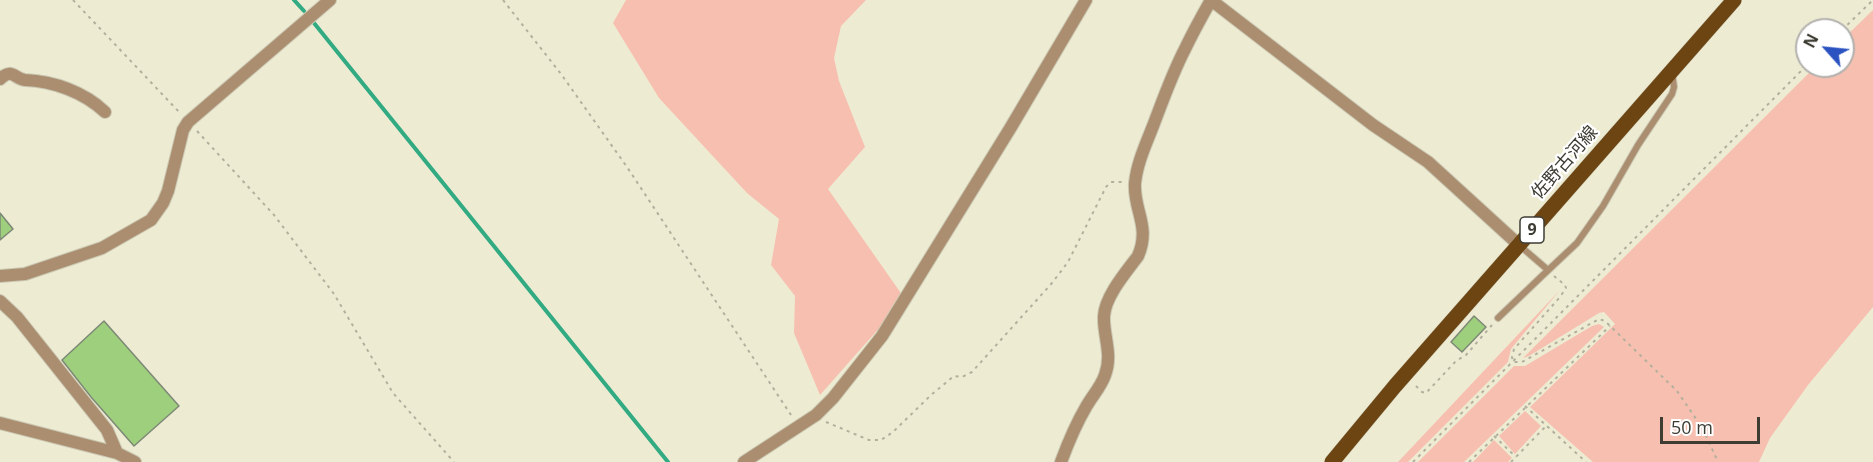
<!DOCTYPE html>
<html>
<head>
<meta charset="utf-8">
<style>
	body { margin:0 }
	#map { position:relative; width:1873px; height:462px; overflow:hidden; background:#eeebd3; font-family:"Open Sans",sans-serif }
	canvas { display:block }
	.north { position:absolute; left:1795px; top:18px; width:60px; height:60px; box-sizing:border-box; background:#fff; border:2px solid #b2b1ae; border-radius:50%; rotate:297deg; font-size:16px; font-weight:700; line-height:24px; text-align:center; color:#3e3d34 }
	.north::after { content:''; display:block; margin:auto; width:21px; height:27px; background:#2a52c1; clip-path:polygon(50% 0,100% 100%,50% 72%,0 100%) }
	.scale { position:absolute; left:1660px; top:417px; width:100px; height:27px; box-sizing:border-box; border:3px solid #3e3d34; border-top:0; padding-left:8px; font-size:18px; line-height:21px; white-space:nowrap; color:#3e3d34; -webkit-text-stroke:4px #fff; paint-order:stroke }
</style>
</head>
<body>
<div id="map">
<canvas width="1873" height="462"></canvas>
<div class="north">N</div>
<div class="scale">50 m</div>
</div>
<script>
const ctx = document.querySelector('canvas').getContext('2d');
ctx.lineJoin = 'round';
function fillPath(path, color) { ctx.fillStyle = color; ctx.fill(path, 'evenodd'); }
function stroke(path, color, width, dash) { ctx.strokeStyle = color; ctx.lineWidth = width; ctx.lineCap = dash ? 'butt' : 'round'; ctx.setLineDash(dash || []); ctx.stroke(path); }
function drawText(font, color, halo, rows, align = 'center') {
  ctx.font = font + ' "Open Sans","Noto Sans JP",sans-serif'; ctx.lineWidth = 4.5; ctx.setLineDash([]); ctx.textBaseline = 'middle'; ctx.strokeStyle = halo; ctx.fillStyle = color; for (const [text, x, y, turn = 0] of rows) {
    ctx.save(); ctx.translate(x, y); ctx.rotate((+turn || 0) * Math.PI / 180); ctx.textAlign = isNaN(turn) ? turn : align; if (halo) ctx.strokeText(text, 0, 0); ctx.fillText(text, 0, 0); ctx.restore();
  }
}
const green = new Path2D(`
	M626 0H866L841 26 834 58 839 81 865 147 828 189 905 299 820 395 794 333 795 296 771 265 779 219 747 193 659 98 613 23Z
	M1873 10V307L1808 385 1770 438 1759 462H1593L1530 407 1615 324 1604 312 1599 313 1529 356 1523 358 1816 66H1843V39Z
	M1560 290 1511 349 1508 362 1408 462H1398Z
	M1599 324 1604 327 1464 462H1418L1514 366H1525L1592 326Z
	M1525 411 1541 426 1515 454 1499 436Z
	M1494 440 1512 458 1508 462H1473Z`);
const stream = new Path2D(`
	M294 0 304 11
	M314 23 668 462`);
const building = new Path2D(`
	M0 213 13 229 0 240Z
	M1474 316 1486 327 1462 352 1451 342Z
	M104 321 179 406 134 446 91 397 62 360Z`);
const path = new Path2D(`
	M73 0 180 113
	M503 0 561 74 627 167 791 415
	M1842 30 1873 0
	M197 131 274 215 334 294 393 393 454 462
	M1554 276 1565 285 1566 288 1560 297 1514 349 1512 357 1513 362H1522L1599 319 1605 321 1677 391 1703 429 1718 462
	M1416 386 1422 392 1426 393 1456 361 1466 355 1492 325
	M1525 406 1586 462
	M826 422 869 440H881L893 432 931 395 954 376 962 377 972 372 1052 283 1068 262 1106 187 1111 182H1124
	M1494 436 1516 457
	M1413 462 1807 65
	M1469 462 1610 326
	M1511 462 1546 426`);
const lane = new Path2D(`
	M1519 245 1548 270
	M1498 318 1543 275 1577 243 1603 206 1638 145 1672 94 1674 87 1672 72`);
const street = new Path2D(`
	M0 79C13 67 14 79 25 80 53 81 84 92 105 112
	M0 276 25 274 102 248 151 220 163 203 168 191 183 130 188 122 330 0
	M0 301 17 317 107 430 117 453
	M0 423 117 453 135 462
	M744 462 816 415 833 398 882 336 1011 127 1086 0
	M1061 462C1068 443 1076 424 1086 407 1092 396 1101 387 1105 375 1113 354 1103 336 1104 316 1105 296 1127 271 1138 256 1151 226 1133 210 1135 183 1137 163 1146 144 1153 126 1163 100 1172 74 1185 49 1193 32 1202 16 1211 0L1373 125 1428 162 1519 245`);
const primary = new Path2D(`
	M1332 462 1395 386 1734 0`);
const shields = [
	[1532,230,24]
];
const shieldNames = [
	["9",1532,230]
];
const streetNames = [
	["佐野古河線",1565,163,-49]
];
fillPath(green, '#f7bfb0');
stroke(stream, '#32ab83', 4);
fillPath(building, '#9ecf7d');
stroke(building, '#7d8976', 1.5);
stroke(lane, '#cbc8b3', 8);
stroke(street, '#cbc8b3', 14);
stroke(primary, '#cbc8b3', 16);
stroke(path, '#b2b09d', 2, [3, 4.5]);
stroke(lane, '#ab8e70', 6);
stroke(street, '#ab8e70', 12);
stroke(primary, '#6c4513', 15);
for (const [x, y, w] of shields) { const box = new Path2D(); box.roundRect(x - w / 2, y - 13, w, 26, 4.5); ctx.fillStyle = '#fff'; ctx.fill(box); stroke(box, '#3e3d34', 1.5); }
drawText('bold 16px', '#3e3d34', null, shieldNames);
drawText('18px', '#3e3d34', '#fff', streetNames);
</script>
</body>
</html>
